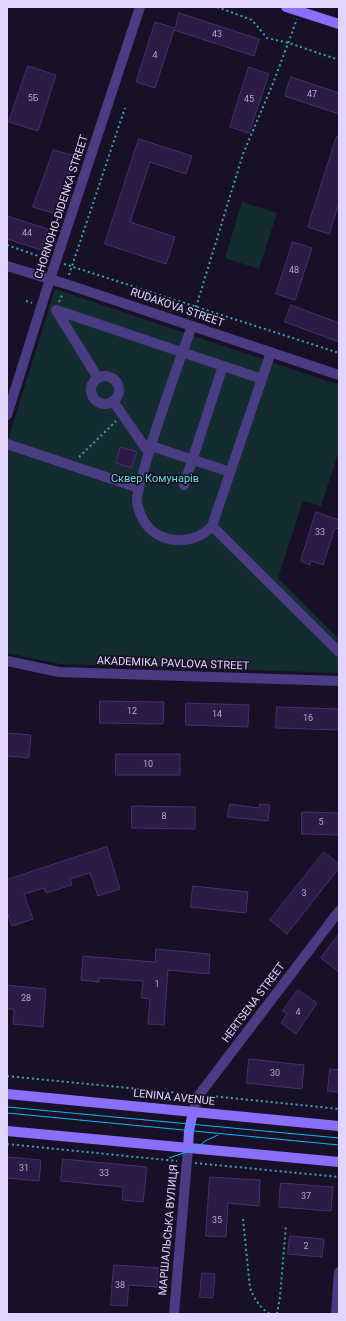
<!DOCTYPE html>
<html>
<head>
<meta charset="utf-8">
<style>
	body { margin:0 }
	#map { position:relative; width:346px; height:1321px; overflow:hidden; background:#171026; font-family:Roboto,sans-serif }
	canvas { display:block }
	.frame { position:absolute; inset:0; border:8px solid #e1d5fe; pointer-events:none }
</style>
</head>
<body>
<div id="map">
<canvas width="346" height="1321"></canvas>
<div class="frame"></div>
</div>
<script>
const ctx = document.querySelector('canvas').getContext('2d');
ctx.lineJoin = 'round';
function fillPath(path, color) { ctx.fillStyle = color; ctx.fill(path, 'evenodd'); }
function stroke(path, color, width, dash) { ctx.strokeStyle = color; ctx.lineWidth = width; ctx.lineCap = dash ? 'butt' : 'round'; ctx.setLineDash(dash || []); ctx.stroke(path); }
function drawText(font, color, halo, rows, align = 'center') {
  ctx.font = font + ' Roboto,sans-serif'; ctx.lineWidth = 3.5; ctx.setLineDash([]); ctx.textBaseline = 'middle'; ctx.strokeStyle = halo; ctx.fillStyle = color; for (const [text, x, y, turn = 0] of rows) {
    ctx.save(); ctx.translate(x, y); ctx.rotate((+turn || 0) * Math.PI / 180); ctx.textAlign = isNaN(turn) ? turn : align; if (halo) ctx.strokeText(text, 0, 0); ctx.fillText(text, 0, 0); ctx.restore();
  }
}
const green = new Path2D(`
	M242 202 277 213 259 269 225 258Z
	M55 289 339 385V451L321 506 303 501 278 578 339 639V673L60 664 7 653V443Z`);
const building = new Path2D(`
	M179 13 259 39 254 56 174 30 155 88 136 82 155 22 175 28Z
	M28 66 56 75 38 131 9 122Z
	M249 67 269 74 249 133 230 127Z
	M291 77 339 93V114L285 96Z
	M337 136H339V203L329 234 308 227Z
	M139 139 192 156 186 174 150 162 130 222 175 237 166 264 105 244Z
	M54 150 75 156 56 214 33 207Z
	M7 216 48 229 41 250 7 239Z
	M293 242 312 248 295 300 276 294Z
	M291 305 339 323V342L285 322Z
	M121 447 137 452 131 468 116 463Z
	M316 512 339 520V529L335 528 323 565 311 561 310 565 301 561Z
	M100 701 164 702 163 724 100 723Z
	M186 703 249 705 248 727 186 725Z
	M277 707 339 709V730L276 728Z
	M7 733 31 735 29 758 7 756Z
	M116 754H180V775H116Z
	M230 804 259 808 260 804 270 805 268 821 228 817Z
	M132 806 195 807V829L132 828Z
	M302 812 339 813V835L302 834Z
	M107 847 120 889 98 896 90 873 70 879 72 885 46 893 44 888 24 894 33 919 12 926 7 912V880Z
	M324 852 339 864V868L287 934 270 920Z
	M193 886 248 892 246 913 191 907Z
	M339 934V972L321 958Z
	M156 949 210 954 209 974 168 970 164 1025 148 1024 150 999 141 998 143 981 99 978V982L81 980 83 956 155 962Z
	M7 985 46 989 43 1027 13 1024 14 1009H7Z
	M298 990 317 1003 296 1034 281 1023 287 1014 283 1011Z
	M249 1059 304 1065 302 1089 247 1083Z
	M330 1069 339 1070V1092L328 1091Z
	M7 1157 41 1160 39 1181 7 1178Z
	M63 1159 147 1167 143 1202 122 1200 123 1187 61 1181Z
	M210 1177 260 1180 259 1206 228 1203 226 1237 206 1236Z
	M281 1183 333 1187 331 1211 279 1207Z
	M290 1236 324 1239 322 1257 288 1254Z
	M114 1265 159 1268 157 1287 129 1285 127 1306 111 1305Z
	M202 1273 215 1274 213 1298 200 1297Z`);
const path = new Path2D(`
	M217 7 252 20 267 38 289 43 339 60
	M7 245 47 259
	M64 264 339 353
	M69 275 125 108
	M26 301 32 303
	M59 302 63 293
	M196 307 243 154 274 81 297 19
	M79 457 116 421
	M7 1076 189 1094
	M211 1096 339 1109
	M7 1144 177 1161
	M195 1163 339 1177
	M243 1219 250 1288C254 1299 260 1308 270 1314
	M277 1314 280 1297 286 1225`);
const street = new Path2D(`
	M7 266 66 284 339 375
	M56 310 262 379
	M56 310 98 378
	M192 326C176 371 159 416 146 462 143 475 137 488 137 501 137 505 139 509 140 513 146 529 159 539 177 540 191 541 202 537 212 526L271 352
	M91 390a14 14 0 1 1 28 0a14 14 0 1 1-28 0Z
	M113 401 149 453
	M7 415 50 279 140 7
	M7 444 139 488
	M151 446 230 472
	M184 485 223 366
	M212 526 339 652
	M7 661 59 672 339 681
	M193 1112 199 1095 339 911
	M174 1314 188 1148
	M336 1314 339 1272`);
const secondary = new Path2D(`
	M286 7 339 24
	M7 1094 339 1126
	M7 1131 339 1162
	M188 1148 189 1131 193 1112`);
const tram = new Path2D(`
	M7 1107 339 1138
	M7 1113 339 1145
	M169 1158 195 1149 205 1141 218 1135`);
const numberNames = [
	["43",217,35],
	["4",155,56],
	["47",312,95],
	["5Б",33,99],
	["45",249,100],
	["44",27,234],
	["48",294,271],
	["33",320,533],
	["12",132,712],
	["14",217,715],
	["16",308,719],
	["10",148,765],
	["8",164,817],
	["5",321,823],
	["3",304,894],
	["1",157,985],
	["28",26,999],
	["4",298,1013],
	["30",275,1074],
	["31",24,1169],
	["33",104,1174],
	["37",306,1197],
	["35",217,1221],
	["2",306,1247],
	["38",120,1286]
];
const streetNames = [
	["CHORNOHO-DIDENKA STREET",62,207,-72],
	["RUDAKOVA STREET",177,308,19],
	["AKADEMIKA PAVLOVA STREET",173,664,2],
	["HERTSENA STREET",254,1003,-53],
	["LENINA AVENUE",174,1098,6],
	["МАРШАЛЬСЬКА ВУЛИЦЯ",169,1230,-85]
];
const parkNames = [
	["Сквер Комунарів",155,479]
];
fillPath(green, '#132c2f');
fillPath(building, '#2b1c46');
stroke(building, '#472f71', 1);
stroke(path, '#32a7b5', 2, [2, 3]);
stroke(street, '#4a3c83', 10);
stroke(secondary, '#896ffb', 10);
stroke(tram, '#06b9f9', 1);
drawText('9px', '#b4a7d0', null, numberNames);
drawText('11px', '#e1d5fe', '#171026', streetNames);
drawText('11px', '#62ddd2', '#171026', parkNames);
</script>
</body>
</html>
